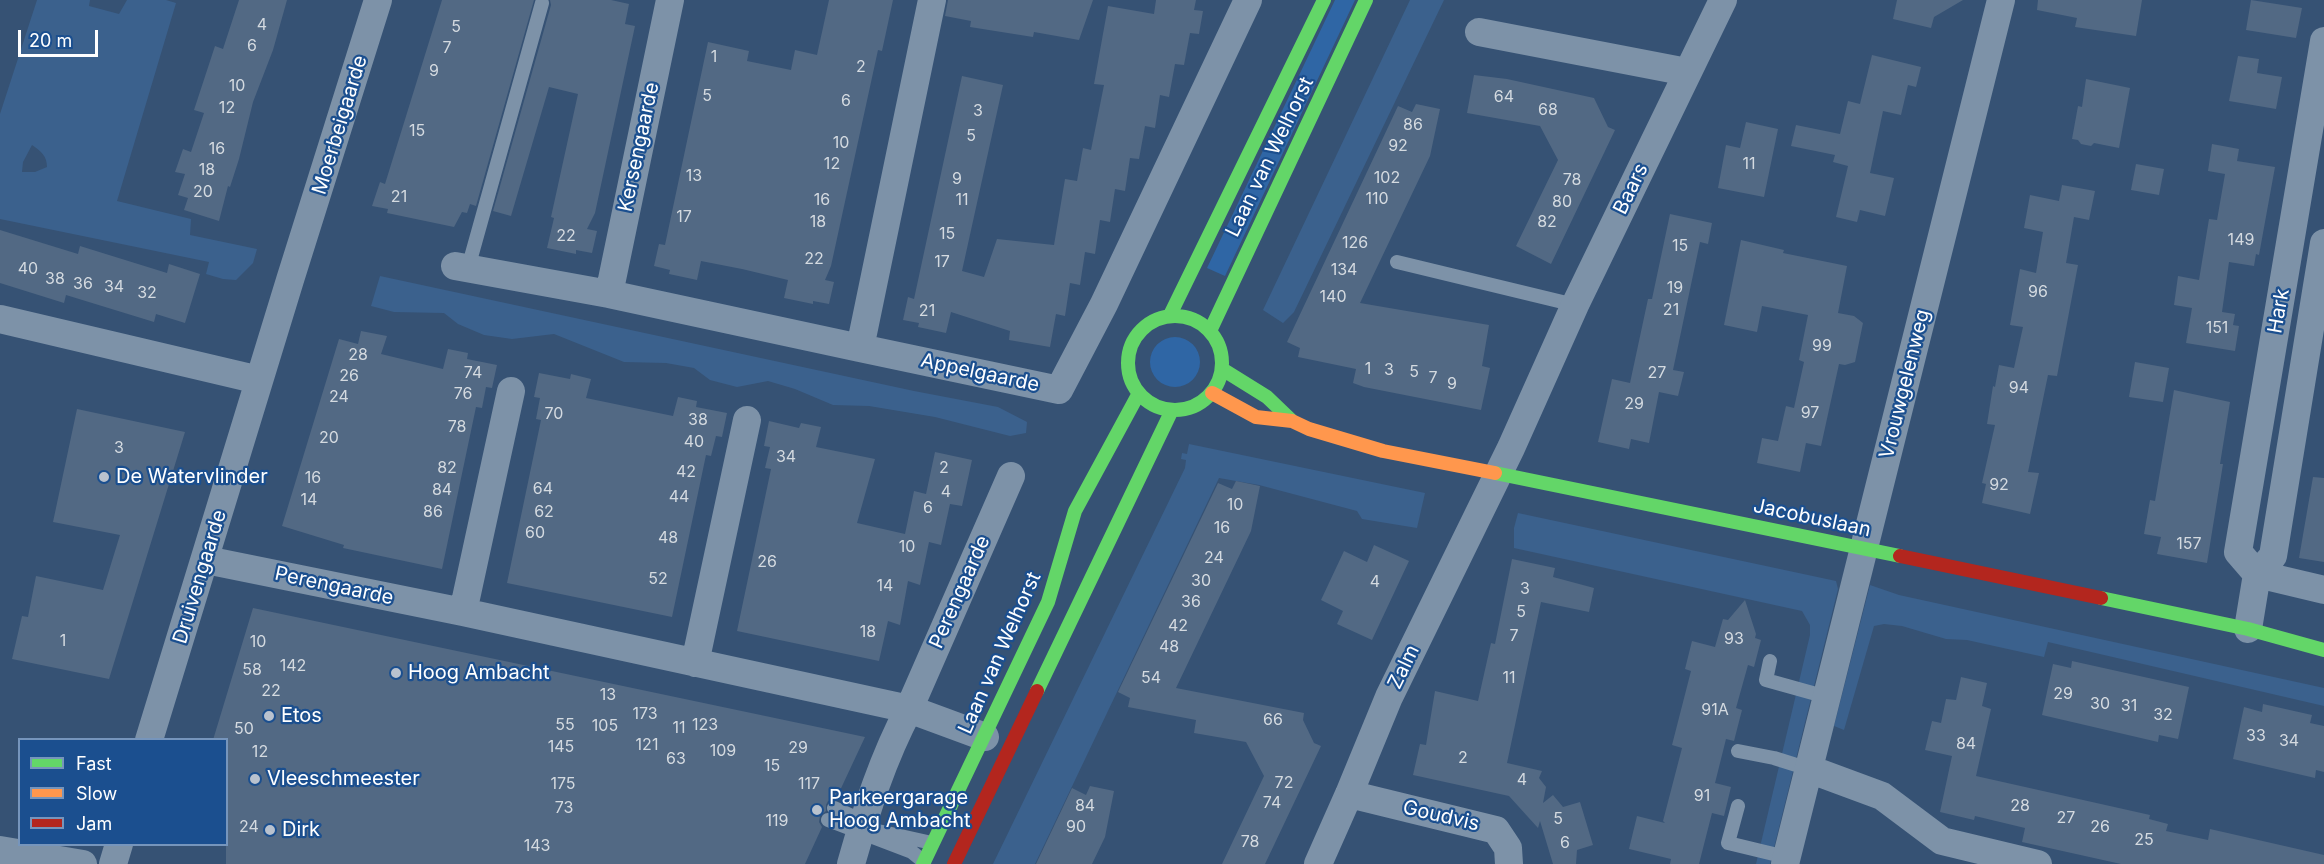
<!DOCTYPE html>
<html>
<head>
<meta charset="utf-8">
<style>
	body { margin:0 }
	#map { position:relative; width:2324px; height:864px; overflow:hidden; background:#365274; font-family:Inter,sans-serif }
	canvas { display:block }
	.legend { position:absolute; left:18px; top:738px; width:210px; height:108px; box-sizing:border-box; background:#1b4f8f; border:2px solid #7695bc; margin:0; padding:8px 10px; list-style:none; font-size:18px; color:#fff }
	.legend li { display:flex; align-items:center; gap:12px; height:30px }
	.legend b { width:30px; border:2px solid #7695bc }
	.scale { position:absolute; left:18px; top:30px; width:80px; height:27px; box-sizing:border-box; border:3px solid #fff; border-top:0; padding-left:8px; font-size:18px; line-height:21px; white-space:nowrap; color:#fff; -webkit-text-stroke:4px #1b4f8f; paint-order:stroke }
</style>
</head>
<body>
<div id="map">
<canvas width="2324" height="864"></canvas>
<ul class="legend">
<li><b style="height:8px;background:#63d668"></b>Fast</li>
<li><b style="height:8px;background:#ff974d"></b>Slow</li>
<li><b style="height:8px;background:#b3261e"></b>Jam</li>
</ul>
<div class="scale">20 m</div>
</div>
<script>
const ctx = document.querySelector('canvas').getContext('2d');
ctx.lineJoin = 'round';
function fillPath(path, color) { ctx.fillStyle = color; ctx.fill(path, 'evenodd'); }
function stroke(path, color, width, dash) { ctx.strokeStyle = color; ctx.lineWidth = width; ctx.lineCap = dash ? 'butt' : 'round'; ctx.setLineDash(dash || []); ctx.stroke(path); }
function drawText(font, color, halo, rows, align = 'center') {
  ctx.font = font + ' Inter,sans-serif'; ctx.lineWidth = 4.5; ctx.setLineDash([]); ctx.textBaseline = 'middle'; ctx.strokeStyle = halo; ctx.fillStyle = color; for (const [text, x, y, turn = 0] of rows) {
    ctx.save(); ctx.translate(x, y); ctx.rotate((+turn || 0) * Math.PI / 180); ctx.textAlign = isNaN(turn) ? turn : align; if (halo) ctx.strokeText(text, 0, 0); ctx.fillText(text, 0, 0); ctx.restore();
  }
}
const green = new Path2D(`
	M1335 0H1355L1225 276 1207 268Z
	M1150 362a25 25 0 1 1 50 0a25 25 0 1 1-50 0Z`);
const water = new Path2D(`
	M37 0H90L89 6 119 14 127 0H166L176 3 117 201 191 219 190 235 257 249 253 263 236 280 223 279 206 274 209 262 0 219V114ZM32 145C41 151 47 156 47 167L35 172H22L23 162Z
	M1410 0H1444L1294 312 1283 323 1263 310Z
	M380 276 914 391 998 407 1027 422 1026 433 1010 436 935 417 869 406 833 405 795 389 768 381 737 387 710 380 694 368 666 363 624 362 554 334 512 339 484 335 458 324 444 313 394 312 371 306Z
	M1189 444 1425 493 1417 528 1362 519 1357 511 1259 485 1219 478 1035 864H993L1185 468 1186 460 1181 459 1182 453 1187 454Z
	M1518 513 1836 581 1838 589 1770 864H1756L1810 635V625L1802 611 1514 548V528Z
	M1870 585 1899 595 2324 688V706L2048 642 2044 657 1967 640 1946 639 1902 626 1884 624 1874 626 1844 730 1834 726Z`);
const building = new Path2D(`
	M239 0H287L273 50 253 102 239 159 230 187 228 186 219 221 184 210 188 198 178 195 185 174 175 172 183 149 191 152 204 113 194 110 215 46 223 49Z
	M442 0H534L476 206 470 204 467 213 462 212 454 227 387 213 388 209 372 206 380 182 385 184Z
	M550 0H611L629 4 625 24 635 26 595 213 587 229 597 231 592 253 576 250V254L547 248 554 218 551 217 578 94 549 87 511 216 493 211 551 5Z
	M829 0H893L882 51 878 50 831 266 825 280 834 282 829 304 813 301V304L784 298 788 280 742 269 701 261 697 280 669 274 670 270 654 266 659 244 665 245 708 42 749 51 747 61 791 70 795 50 817 55Z
	M948 0H1093L1079 40 1034 32 1033 37 970 27 971 21 945 16Z
	M1156 0H1196L1194 10 1203 11 1199 34 1190 33 1184 65 1175 64 1169 97 1160 95 1155 128 1145 126 1139 159 1130 158 1125 191 1115 189 1110 222 1100 220 1095 254 1085 252 1080 285 1070 283 1065 316 1056 314 1050 347 1009 340 1010 331 951 312 946 333 918 327 919 323 903 320 908 297 914 299 962 76 1003 85 962 271 984 277 997 239 1054 245 1065 179 1077 181 1083 148 1091 150 1104 85 1094 84 1108 6 1154 14Z
	M1897 0H1963L1934 17 1931 28 1893 19Z
	M2038 0H2142L2136 36 2075 27 2077 18 2037 10Z
	M2251 0 2302 8 2296 38 2246 30Z
	M1872 55 1921 67 1916 87 1908 85 1901 115 1883 111 1870 173 1894 178 1885 216 1860 210 1857 222 1836 217 1848 166 1833 162 1835 155 1791 146 1796 125 1840 134 1848 101 1860 104Z
	M2238 56 2259 59 2257 73 2282 77 2276 109 2229 101Z
	M1474 75 1507 79 1594 98 1608 127 1615 130 1551 264 1516 246 1558 160 1540 126 1467 113Z
	M2086 79 2130 88 2119 148 2094 143 2091 146 2081 144 2078 140 2072 139 2078 106 2082 107Z
	M1416 104 1440 109 1430 156 1360 303 1489 325 1482 366 1490 368 1481 410 1364 387 1353 383 1356 369 1298 357 1300 348 1287 342 1398 106 1412 112Z
	M1746 122 1778 129 1764 197 1718 188 1726 145 1740 148Z
	M2212 144 2239 149 2237 161 2275 167 2259 255 2256 254 2254 266 2229 262 2222 312 2235 314 2233 325 2239 326 2235 351 2186 343 2192 308 2174 305 2178 276 2199 280 2209 219 2217 220 2225 174 2208 171Z
	M2136 164 2164 169 2159 195 2131 190Z
	M2062 185 2095 191 2089 220 2074 217 2066 263 2078 265 2057 376 2048 375 2028 472 2039 473 2030 514 1982 503 1986 484 1982 483 1995 425 1987 424 1993 386 1995 387 1999 365 2014 368 2023 327 2010 325 2020 269 2036 273 2043 232 2024 228 2030 195 2059 201Z
	M1670 214 1712 223 1708 244 1700 242 1673 370 1684 372 1678 396 1659 392 1649 443 1631 439 1629 449 1598 442 1612 379 1630 383 1648 299H1652Z
	M0 230 78 254 80 246 167 273 169 264 200 274 185 323 156 314 154 322 66 295 64 303 0 283Z
	M1741 240 1784 250 1783 253 1847 266 1838 313 1854 316 1863 323 1855 362 1845 365 1839 364 1821 446 1806 443 1800 472 1757 463 1762 438 1778 441 1786 406 1794 408 1804 362 1799 360 1808 315 1762 306 1757 332 1724 325Z
	M361 331 387 336 381 354 443 369 448 349 468 353 467 359 497 365 492 388 486 387 482 408 476 407 442 569 343 548 344 545 282 526 339 339 358 344Z
	M2135 362 2169 368 2163 402 2129 397Z
	M539 373 570 379 571 374 591 379 586 398 673 416 678 397 697 401 696 407 727 413 722 437 716 436 711 456 706 455 672 617 507 583 541 420 536 419 540 398 534 397Z
	M2174 390 2230 402 2220 464H2223L2207 563 2157 554 2161 537 2144 534 2150 500 2155 501Z
	M77 409 185 432 109 679 12 659 22 616 28 617 36 576 103 590 120 535 53 522Z
	M769 421 799 428 801 423 821 427 816 447 875 459 857 523 905 534 914 491 926 494 935 452 972 460 962 506 950 504 941 545 929 542 920 585 908 581 900 625 888 621 879 661 737 631 771 469 765 468 770 447 764 446Z
	M2313 477 2324 478V562L2299 558Z
	M1236 481 1260 486 1251 531 1176 688 1304 713 1303 720 1314 743 1321 746 1265 864H1222L1264 776 1246 742 1194 733 1196 720 1128 707 1130 698 1118 692 1218 483 1232 489Z
	M1374 545 1409 561 1372 640 1337 624 1343 611 1321 600 1344 551 1367 562Z
	M1512 559 1555 568 1553 577 1594 588 1589 612 1541 602 1507 763 1542 771 1539 778 1546 787 1543 803 1553 795 1563 807 1580 802 1593 845 1577 850 1576 864H1553L1540 821 1538 828 1509 796 1413 775 1420 744 1426 745 1435 691 1478 701 1491 643 1495 644Z
	M1745 600 1756 634 1755 638 1761 640 1754 667 1748 665 1736 708 1742 710 1734 741 1726 739 1715 783 1731 787 1724 816 1712 813 1699 864H1670L1671 859 1629 849 1637 816 1665 823 1663 821 1682 748 1672 745 1691 671 1685 669 1692 641 1715 647 1723 619 1728 620Z
	M253 608 865 737 836 799 828 801 826 805V811L820 816 819 822 822 827 805 864H226V740H213Z
	M2072 661 2189 687 2178 739 2159 735 2158 742 2042 715 2053 664 2071 668Z
	M1961 677 1987 683 1982 706 1991 709 1976 776 2150 815 2149 819 2168 824 2166 831 2208 840 2210 829 2324 855V864H2121L2022 842 2025 828 1975 816 1974 820 1940 812 1952 756 1925 750 1932 721 1941 723 1946 699 1956 700Z
	M2263 704 2312 715 2310 723 2324 726V772L2316 770 2315 778 2233 759 2244 707 2262 712Z
	M1090 786 1114 791 1105 837 1092 864H1036L1072 788 1086 795Z`);
const lane = new Path2D(`
	M1397 262 1575 305
	M468 268 542 3
	M1770 661 1766 680 1827 697
	M1738 751 1774 758 1809 769
	M1738 806 1728 843 1786 857
	M834 808 863 821 878 831 932 843
	M828 820 912 852 924 862`);
const street = new Path2D(`
	M932 0 860 348 1059 390 1104 304 1248 0
	M1479 32 1687 72
	M455 266 609 294 860 348
	M609 294 670 0
	M0 319 259 380
	M206 560 463 612 909 709 985 737
	M2257 574 2238 552 2324 41
	M2257 574 2324 590
	M463 612 511 391
	M2248 629 2257 574 2273 556 2324 243
	M695 663 747 420
	M149 740 290 280 378 0
	M1809 769 1882 796 1942 841 2038 864
	M1349 794 1496 830 1508 848 1509 864
	M0 850 83 864
	M113 864 119 844
	M851 864C866 811 883 758 909 709L1011 476
	M1318 864 1349 794 1389 697 1511 448 1575 305 1723 0
	M1785 864 2001 0`);
const fast = new Path2D(`
	M1170 315 1324 0
	M1128 363a47 47 0 1 1 94 0a47 47 0 1 1-94 0Z
	M1210 331 1366 0
	M1222 369 1267 397 1291 420
	M1495 473 1900 556
	M2101 598 2248 629 2324 650
	M1037 691 1172 410
	M923 864 1048 602 1075 511 1139 393`);
const slow = new Path2D(`
	M1212 393 1256 417 1292 421 1309 429 1383 451 1495 473`);
const jam = new Path2D(`
	M1900 556 2101 598
	M954 864 1037 691`);
const markers = [
	[104,477,6,"#b9c2ce"],
	[396,673,6,"#b9c2ce"],
	[269,716,6,"#b9c2ce"],
	[255,779,6,"#b9c2ce"],
	[817,810,6,"#b9c2ce"],
	[270,830,6,"#b9c2ce"]
];
const numberNames = [
	["4",262,25],
	["5",456,27],
	["6",252,46],
	["7",447,48],
	["1",714,57],
	["2",861,67],
	["9",434,71],
	["10",237,86],
	["5",707,96],
	["64",1504,97],
	["6",846,101],
	["12",227,108],
	["68",1548,110],
	["3",978,111],
	["86",1413,125],
	["15",417,131],
	["5",971,136],
	["10",841,143],
	["92",1398,146],
	["16",217,149],
	["12",832,164],
	["11",1749,164],
	["18",207,170],
	["13",694,176],
	["102",1387,178],
	["9",957,179],
	["78",1572,180],
	["20",203,192],
	["21",399,197],
	["110",1377,199],
	["16",822,200],
	["11",962,200],
	["80",1562,202],
	["17",684,217],
	["18",818,222],
	["82",1547,222],
	["15",947,234],
	["22",566,236],
	["149",2241,240],
	["126",1355,243],
	["15",1680,246],
	["22",814,259],
	["17",942,262],
	["40",28,269],
	["134",1344,270],
	["38",55,279],
	["36",83,284],
	["34",114,287],
	["19",1675,288],
	["96",2038,292],
	["32",147,293],
	["140",1333,297],
	["21",1671,310],
	["21",927,311],
	["151",2217,328],
	["99",1822,346],
	["28",358,355],
	["1",1368,369],
	["3",1389,370],
	["5",1414,372],
	["74",473,373],
	["27",1657,373],
	["26",349,376],
	["7",1433,378],
	["9",1452,384],
	["94",2019,388],
	["76",463,394],
	["24",339,397],
	["29",1634,404],
	["97",1810,413],
	["70",554,414],
	["38",698,420],
	["78",457,427],
	["20",329,438],
	["40",694,442],
	["3",119,448],
	["34",786,457],
	["82",447,468],
	["2",944,468],
	["42",686,472],
	["16",313,478],
	["92",1999,485],
	["64",543,489],
	["84",442,490],
	["4",946,492],
	["44",679,497],
	["14",309,500],
	["10",1235,505],
	["6",928,508],
	["86",433,512],
	["62",544,512],
	["16",1222,528],
	["60",535,533],
	["48",668,538],
	["157",2189,544],
	["10",907,547],
	["24",1214,558],
	["26",767,562],
	["52",658,579],
	["30",1201,581],
	["4",1375,582],
	["14",885,586],
	["3",1525,589],
	["36",1191,602],
	["5",1521,612],
	["42",1178,626],
	["18",868,632],
	["7",1514,636],
	["93",1734,639],
	["1",63,641],
	["10",258,642],
	["48",1169,647],
	["142",293,666],
	["58",252,670],
	["54",1151,678],
	["11",1509,678],
	["22",271,691],
	["29",2063,694],
	["13",608,695],
	["30",2100,704],
	["31",2129,706],
	["91A",1715,710],
	["173",645,714],
	["32",2163,715],
	["66",1273,720],
	["55",565,725],
	["123",705,725],
	["105",605,726],
	["11",679,728],
	["50",244,729],
	["33",2256,736],
	["34",2289,741],
	["84",1966,744],
	["121",647,745],
	["145",561,747],
	["29",798,748],
	["109",723,751],
	["12",260,752],
	["2",1463,758],
	["63",676,759],
	["15",772,766],
	["4",1522,780],
	["72",1284,783],
	["175",563,784],
	["117",809,784],
	["91",1702,796],
	["74",1272,803],
	["84",1085,806],
	["28",2020,806],
	["73",564,808],
	["27",2066,818],
	["5",1558,819],
	["119",777,821],
	["24",249,827],
	["90",1076,827],
	["26",2100,827],
	["25",2144,840],
	["78",1250,842],
	["6",1565,843],
	["143",537,846]
];
const streetNames = [
	["Moerbeigaarde",340,125,-73],
	["Kersengaarde",639,147,-78],
	["Laan van Welhorst",1270,157,-64],
	["Baars",1631,189,-64],
	["Hark",2279,311,-80],
	["Appelgaarde",980,373,12],
	["Vrouwgelenweg",1905,384,-76],
	["Jacobuslaan",1812,518,12],
	["Druivengaarde",200,577,-73],
	["Perengaarde",334,586,12],
	["Perengaarde",960,592,-66],
	["Laan van Welhorst",1000,653,-66],
	["Zalm",1404,667,-64],
	["Goudvis",1441,816,13]
];
const poiNames = [
	["De Watervlinder",116,477],
	["Hoog Ambacht",408,673],
	["Etos",281,716],
	["Vleeschmeester",267,779],
	["Parkeergarage",829,798],
	["Hoog Ambacht",829,821],
	["Dirk",282,830]
];
fillPath(green, '#2f66a5');
fillPath(water, '#3b618d');
fillPath(building, '#526984');
stroke(lane, '#7d92a8', 14);
stroke(street, '#7d92a8', 28);
stroke(fast, '#63d668', 14);
stroke(slow, '#ff974d', 14);
stroke(jam, '#b3261e', 14);
for (const [x, y, r, color] of markers) { const dot = new Path2D(); dot.arc(x, y, r, 0, 2 * Math.PI); ctx.fillStyle = color; ctx.fill(dot); stroke(dot, '#1b4f8f', 2); }
drawText('16px', '#d4dae0', null, numberNames);
drawText('20px', '#fff', '#1b4f8f', streetNames);
drawText('20px', '#fff', '#1b4f8f', poiNames, 'left');
</script>
</body>
</html>
